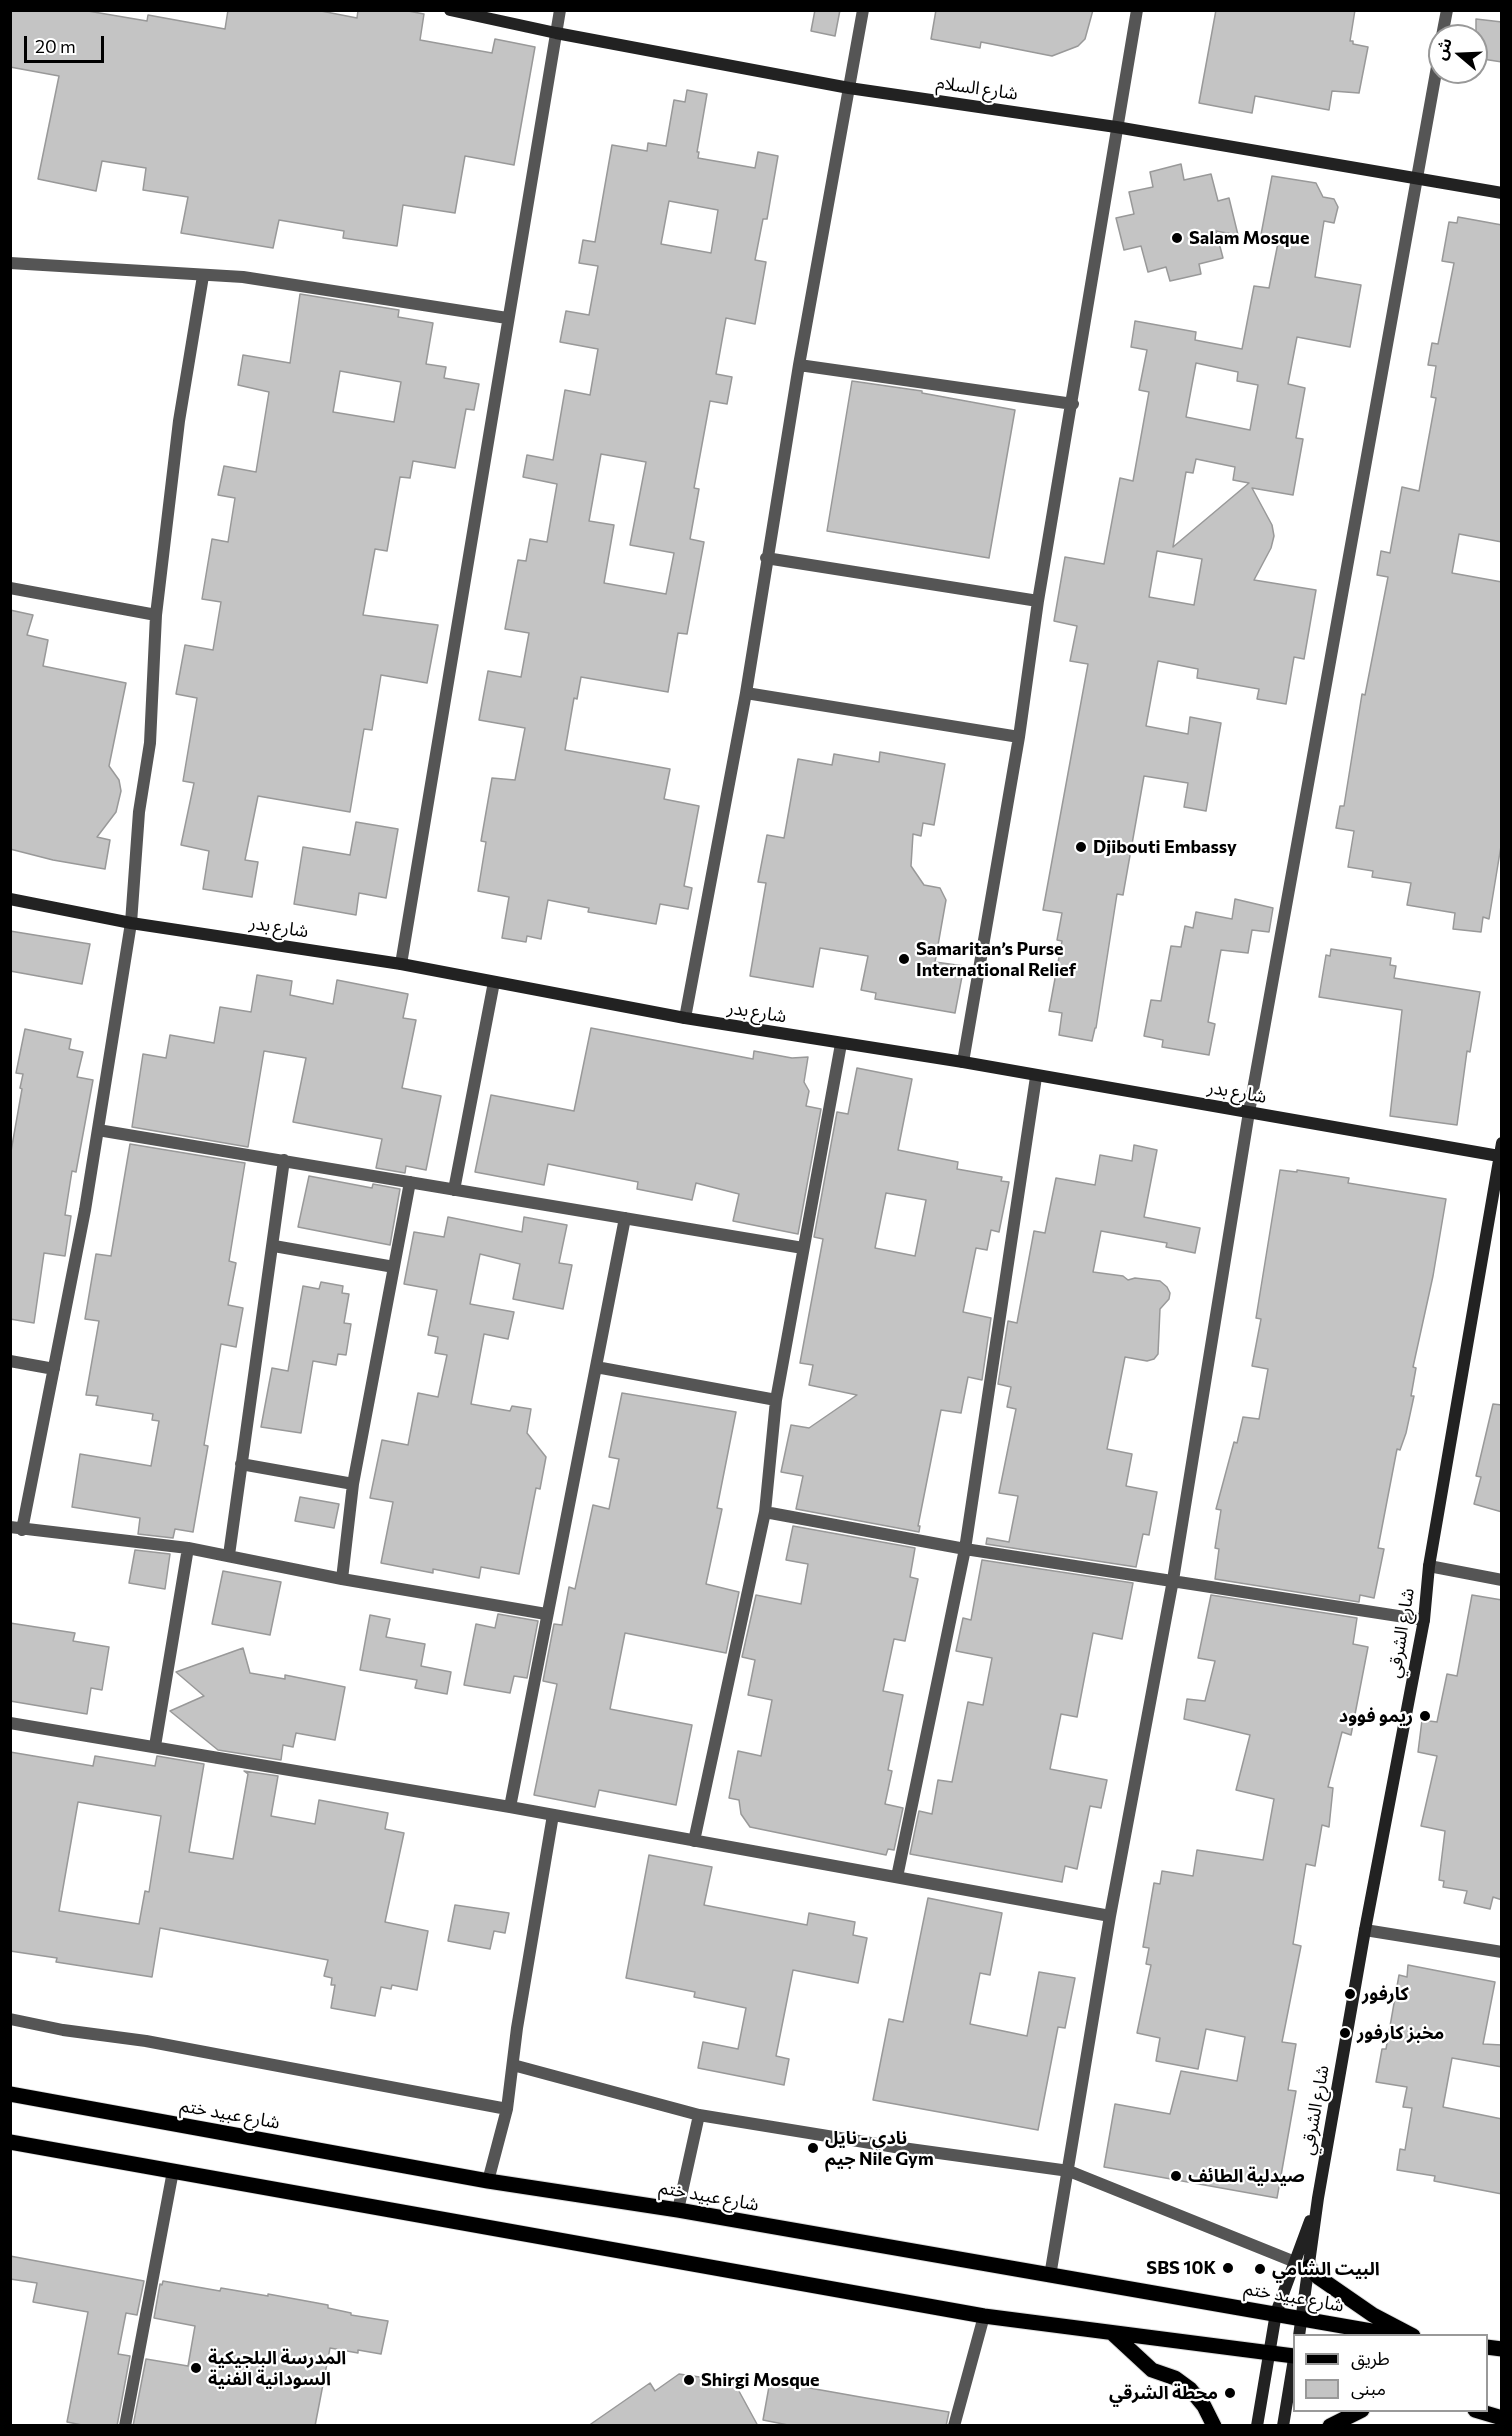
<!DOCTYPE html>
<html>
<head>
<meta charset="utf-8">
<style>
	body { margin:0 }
	#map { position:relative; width:1512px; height:2436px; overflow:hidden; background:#fff; font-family:Commissioner,"Noto Sans Arabic",sans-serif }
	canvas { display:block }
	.frame { position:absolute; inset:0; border:12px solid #000; pointer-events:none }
	.legend { position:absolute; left:1293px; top:2334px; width:195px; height:78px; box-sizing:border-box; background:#fff; border:2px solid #999; margin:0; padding:8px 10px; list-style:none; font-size:18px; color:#000 }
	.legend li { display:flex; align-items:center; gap:12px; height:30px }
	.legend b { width:30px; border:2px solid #999 }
	.north { position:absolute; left:1428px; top:24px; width:60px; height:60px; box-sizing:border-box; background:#fff; border:2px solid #999; border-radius:50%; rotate:289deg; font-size:16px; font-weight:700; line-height:24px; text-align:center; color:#000 }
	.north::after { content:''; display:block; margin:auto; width:21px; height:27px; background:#000; clip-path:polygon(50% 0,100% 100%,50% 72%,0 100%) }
	.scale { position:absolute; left:24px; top:36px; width:80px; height:27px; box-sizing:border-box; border:3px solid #000; border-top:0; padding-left:8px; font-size:18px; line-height:21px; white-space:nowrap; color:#000; -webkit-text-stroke:4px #fff; paint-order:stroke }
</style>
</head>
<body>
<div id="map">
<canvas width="1512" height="2436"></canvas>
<div class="frame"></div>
<ul class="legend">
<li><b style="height:8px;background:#000"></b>طريق</li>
<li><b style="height:16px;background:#c4c4c4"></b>مبنى</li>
</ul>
<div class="north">ش</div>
<div class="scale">20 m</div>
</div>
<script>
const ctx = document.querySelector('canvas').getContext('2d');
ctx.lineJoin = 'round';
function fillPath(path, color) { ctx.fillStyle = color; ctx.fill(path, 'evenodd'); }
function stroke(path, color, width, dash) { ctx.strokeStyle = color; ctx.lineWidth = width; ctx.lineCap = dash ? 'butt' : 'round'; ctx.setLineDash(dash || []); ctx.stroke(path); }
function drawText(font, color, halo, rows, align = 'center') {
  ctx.font = font + ' Commissioner,"Noto Sans Arabic",sans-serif'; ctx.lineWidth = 4.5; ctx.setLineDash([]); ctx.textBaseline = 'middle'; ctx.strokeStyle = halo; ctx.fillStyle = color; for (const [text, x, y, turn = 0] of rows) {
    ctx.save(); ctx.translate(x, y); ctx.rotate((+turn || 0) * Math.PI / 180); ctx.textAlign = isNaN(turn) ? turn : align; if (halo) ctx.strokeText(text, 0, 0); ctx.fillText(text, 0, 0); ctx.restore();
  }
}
const building = new Path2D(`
	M10 10H82L147 21 148 15 225 29 228 10H316L357 18 358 10H403L424 14 420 40 492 53 495 39 535 47 514 165 465 156 455 213 403 205 397 246 343 238 344 231 279 220 273 248 181 233 188 197 143 190 146 168 102 161 96 191 38 179 59 76 10 67Z
	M815 10H840L835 36 811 31Z
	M936 10H1093L1085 39 1078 46 1052 56 981 42 980 48 931 39Z
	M1216 10H1355L1350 41H1353V44L1368 47 1359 93 1332 91 1329 110 1255 96 1252 113 1199 103Z
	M1476 19 1502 22V62L1476 58Z
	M687 90 707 94 697 152H699L698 158 755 168 758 152 778 156 767 219H763L755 260 766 262 755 324 726 318 716 374 732 377 727 404 710 401 694 488 699 489 690 539 704 542 687 634 678 633 668 692 581 677 577 699 574 698 565 750 670 769 664 799 699 806 684 886 692 888 688 909 660 904 656 924 588 912 589 908 548 900 541 939 527 936 526 942 502 938 509 897 478 891 486 842 481 841 492 778 515 780 525 728 479 720 488 671 521 677 529 633 505 629 518 560 526 561 530 539 547 542 557 484 523 477 527 455 553 460 565 390 590 395 598 349 560 342 566 311 589 315 598 266 579 263 583 240 595 242 612 145 647 151 648 143 666 146 674 100 685 102ZM669 201 718 210 711 253 661 244ZM601 454 646 462 630 545 674 553 666 594 604 583 614 525 589 521Z
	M1181 164 1184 180 1211 174 1218 201 1229 198 1238 235 1216 231 1223 258 1199 264 1201 274 1170 281 1166 267 1148 272 1141 246 1124 250 1116 218 1134 214 1129 192 1153 187 1150 172Z
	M1272 176 1316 183 1323 197 1334 199 1338 207 1334 223 1324 221 1315 277 1361 285 1350 347 1297 337 1288 384 1305 388 1296 438 1303 439 1293 495 1252 488 1272 525 1274 536 1271 548 1254 580 1316 590 1304 659 1294 657 1286 704 1257 699 1259 689 1197 678 1198 669 1158 661 1146 726 1188 734 1190 717 1221 723 1206 811 1184 807 1188 783 1144 776 1123 895 1117 894 1096 1028H1095L1092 1041 1059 1035 1062 1013 1049 1011 1062 941 1057 940 1062 913 1043 910 1088 664 1070 661 1077 626 1054 621 1065 557 1104 564 1120 478 1133 481 1149 392 1139 390 1147 350 1131 347 1135 321 1196 332 1195 340 1242 349 1254 286 1269 288 1278 243 1260 240ZM1196 363 1238 372 1237 381 1258 385 1250 430 1186 417ZM1196 459 1235 467 1233 480 1249 483 1173 547 1186 472 1193 473ZM1157 551 1202 559 1194 605 1149 597Z
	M1458 217 1502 225V542L1459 534 1452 573 1502 582V840L1489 919 1483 917 1481 932 1453 929 1455 913 1407 905 1411 883 1372 877 1373 871 1348 867 1354 831 1336 828 1340 806H1344L1362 694 1365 695 1388 577 1377 575 1381 551 1390 553 1402 487 1419 491 1436 398 1431 397 1436 366 1428 365 1432 343 1438 344 1454 263 1442 261 1449 222 1457 223Z
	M300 294 399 310 398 317 433 323 426 364 446 367 444 378 479 384 474 410 466 409 455 468 413 461 410 478 400 477 387 551 375 549 363 615 438 625 427 683 381 675 372 730 364 729 350 812 258 796 245 860 258 862 252 897 203 889 209 851 181 845 194 783 183 781 197 698 176 694 185 645 213 650 221 602 202 599 212 539 228 542 235 498 218 495 224 466 256 472 269 392 238 385 243 355 290 363ZM340 371 401 382 394 422 333 412Z
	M852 381 922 391V393L1015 410 989 558 827 531Z
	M10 610 33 615 27 635 48 640 43 666 126 683 109 766 119 780 121 791 116 812 97 837 110 840 105 869 53 860 10 849Z
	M880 752 945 764 934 825 923 823 921 836 913 834 911 866 924 885 940 888 946 900 935 962 964 966 955 1013 875 999 876 993 861 990 868 956 820 948 813 987 750 976 766 883 758 882 767 835 784 838 798 759 832 765 834 754 879 762Z
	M356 822 398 829 386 898 359 893 356 915 294 904 303 847 350 855Z
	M1235 899 1273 908 1269 932 1252 930 1248 953 1221 950 1208 1022 1215 1024 1209 1055 1162 1047 1163 1040 1144 1036 1151 1000 1161 1001 1171 946 1181 947 1185 926 1193 928 1196 912 1232 919Z
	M10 931 90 944 82 984 10 971Z
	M1331 949 1391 958 1390 965 1396 966 1394 978 1480 992 1470 1052 1467 1051 1457 1125 1390 1116 1402 1010 1319 997 1326 955 1330 956Z
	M257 975 292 981 290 995 333 1004 337 980 408 994 403 1018 416 1020 402 1088 441 1096 426 1170 406 1166 405 1173 376 1168 382 1139 293 1122 306 1058 264 1051 248 1147 132 1127 143 1054 166 1058 170 1035 214 1043 220 1007 251 1012Z
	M591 1028 753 1059 754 1051 792 1058 808 1057 804 1082 809 1091 806 1106 821 1109 798 1234 733 1221 739 1194 696 1183 692 1200 637 1189 638 1182 548 1164 544 1185 475 1172 491 1095 574 1111Z
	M25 1029 71 1039 69 1049 83 1052 77 1077 93 1080 76 1172 72 1171 65 1215 71 1216 65 1256 44 1253 34 1323 10 1319V1157L22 1089 20 1088 23 1074 16 1073Z
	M857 1068 912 1079 898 1150 958 1162 957 1169 1002 1177 1001 1181 1009 1182 999 1232 991 1230 987 1250 976 1248 963 1312 991 1318 982 1380 968 1377 961 1413 941 1410 918 1526H920L919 1532 796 1509 803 1476 781 1472 791 1425 809 1428 857 1395 809 1385 813 1365 800 1363 823 1239 814 1237 837 1112 848 1114ZM886 1193 926 1200 915 1256 875 1248Z
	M130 1144 245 1163 229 1261 236 1263 228 1305 243 1308 236 1347 221 1344 204 1445 208 1446 193 1532 175 1529 173 1538 138 1534 140 1518 72 1507 80 1454 151 1466 159 1421 152 1420 153 1414 96 1405 98 1396 86 1395 99 1321 85 1319 96 1254 111 1256Z
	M1134 1145 1157 1150 1144 1217 1200 1228 1195 1253 1166 1247 1167 1243 1101 1231 1093 1272 1123 1276 1128 1280 1135 1278 1160 1281 1167 1287 1170 1293 1169 1299 1160 1309 1158 1354 1154 1359 1147 1361 1125 1357 1107 1449 1132 1454 1126 1486 1157 1492 1149 1535 1143 1534 1136 1567 986 1544 987 1538 1009 1542 1018 1496 999 1493 1016 1409 1007 1407 1011 1387 998 1384 1008 1321 1017 1323 1034 1231 1045 1233 1056 1178 1095 1185 1100 1155 1132 1161Z
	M1280 1170 1297 1172V1170L1349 1178 1348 1183 1446 1199 1433 1276 1413 1367 1416 1368 1411 1396H1414L1406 1433 1400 1450 1397 1449 1378 1548 1384 1549 1374 1598 1360 1595 1359 1602 1215 1579 1219 1549 1215 1548 1221 1510 1216 1509 1234 1442 1237 1443 1243 1417 1259 1419 1268 1369 1252 1366 1261 1319 1256 1318Z
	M309 1176 372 1188 373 1184 400 1189 390 1245 298 1227Z
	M448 1217 522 1232 524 1217 567 1225 559 1263 572 1265 563 1309 513 1299 520 1264 480 1254 470 1304 514 1312 508 1339 484 1334 471 1404 510 1411 512 1406 531 1409 527 1433 546 1457 540 1489 536 1488 519 1574 481 1567 479 1578 433 1569V1573L381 1563 393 1502 370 1498 382 1440 408 1445 418 1393 438 1397 447 1355 435 1353 438 1337 428 1335 437 1290 404 1284 414 1232 444 1237Z
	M321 1282 343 1286 342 1293 349 1294 344 1323 351 1324 346 1355 338 1354 336 1365 313 1361 301 1433 261 1427 272 1368 288 1371 303 1286 319 1289Z
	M622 1393 736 1412 717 1508 722 1509 706 1584 739 1592 726 1653 625 1633 610 1709 692 1725 676 1805 599 1790 595 1807 534 1795 557 1684 543 1681 554 1624 562 1625 569 1587 575 1589 593 1505 609 1509 619 1459 609 1457Z
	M1493 1404 1502 1405V1512L1474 1504 1481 1477 1476 1476Z
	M300 1497 339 1504 334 1528 295 1521Z
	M793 1526 915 1548 910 1577 918 1579 905 1641 894 1639 883 1691 903 1695 888 1770 892 1771 885 1804 903 1808 894 1850 888 1849 886 1855 750 1827 741 1814 739 1800 729 1798 738 1751 761 1756 772 1700 748 1695 755 1660 742 1657 756 1595 801 1604 808 1564 786 1560Z
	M135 1550 170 1554 165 1589 129 1583Z
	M982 1560 1133 1583 1122 1639 1093 1633 1077 1717 1061 1714 1050 1769 1107 1780 1101 1808 1090 1806 1077 1869 1065 1866 1062 1882 910 1854 919 1811 932 1814 938 1780 952 1782 968 1702 983 1705 992 1658 956 1651 963 1618 971 1620Z
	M223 1571 281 1582 270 1635 212 1624Z
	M1211 1595 1357 1618 1353 1644 1368 1647 1351 1735 1342 1732 1328 1787 1333 1788 1329 1827 1322 1825 1315 1866 1306 1864 1293 1944 1301 1946 1282 2042 1296 2044 1288 2090 1296 2091 1277 2198 1104 2167 1115 2104 1170 2114 1181 2071 1237 2081 1245 2037 1206 2029 1198 2069 1156 2061 1160 2038 1137 2033 1151 1965 1146 1964 1149 1948 1143 1947 1154 1883 1160 1884 1162 1871 1193 1876 1197 1850 1263 1860 1274 1799 1236 1790 1250 1735 1184 1719 1187 1699 1205 1701 1215 1661 1198 1658Z
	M1472 1595 1502 1600V1900L1493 1897 1490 1909 1464 1903 1467 1891 1443 1887 1444 1881 1439 1880 1445 1831 1421 1826 1437 1756 1418 1752 1422 1720 1437 1722 1447 1674 1457 1676Z
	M498 1614 538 1621 527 1678 514 1676 510 1693 464 1685 476 1624 495 1628Z
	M370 1615 390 1619 386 1637 425 1644 421 1666 451 1672 447 1694 415 1688 417 1680 360 1670Z
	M10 1623 75 1633 73 1641 109 1647 102 1690 91 1688 87 1714 10 1701Z
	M243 1648 250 1673 285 1679V1675L345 1687 335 1740 296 1733 293 1747 283 1745 281 1760 218 1750 170 1711 204 1696 176 1672Z
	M10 1752 93 1766 95 1756 155 1766 157 1756 204 1764 189 1852 233 1859 248 1774 244 1771 278 1776 271 1816 315 1824 319 1800 388 1813 385 1829 404 1833 385 1922 428 1931 417 1990 392 1985 391 1989 381 1987 375 2016 331 2008 335 1985H331L332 1978 324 1976 328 1960 160 1928 152 1977 56 1962 57 1958 10 1951ZM78 1802 161 1816 149 1892 145 1891 139 1924 59 1911Z
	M649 1855 712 1867 704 1905 807 1925 809 1913 855 1922 853 1935 867 1938 858 1983 793 1970 776 2056 789 2059 784 2085 698 2068 703 2042 738 2049 746 2008 694 1997 695 1992 626 1978Z
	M928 1898 1002 1913 990 1975 980 1973 970 2024 1027 2036 1039 1972 1075 1978 1065 2028 1058 2027 1038 2130 873 2100 889 2019 903 2022Z
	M455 1905 509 1913 505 1933 494 1931 490 1949 448 1941Z
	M1408 1965 1495 1982 1483 2044 1502 2045V2067L1452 2058 1443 2107 1502 2119V2194L1434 2181 1435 2176 1397 2170 1400 2149 1405 2150 1412 2108 1403 2107 1407 2087 1376 2082 1382 2049H1386L1399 1975 1407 1977Z
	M10 2256 144 2281 137 2315 126 2313 118 2354 130 2356 117 2426H87L67 2422 88 2312 33 2302 37 2283 10 2279Z
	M163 2281 220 2291 221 2288 268 2296V2294L328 2305V2308L351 2313V2315L388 2321 381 2354 358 2350V2353L330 2348 315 2426H133L146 2359 188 2366 195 2326 154 2318 160 2284 162 2285Z
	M679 2374 734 2382 758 2426H588L650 2383 655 2391Z
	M770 2381 866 2398 949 2412 946 2426H793L763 2420Z`);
const lane = new Path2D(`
	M125 2426 173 2171`);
const street = new Path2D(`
	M1442 36 1447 10
	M10 263 243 277 507 318
	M799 365 1073 404
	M766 558 1038 601
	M10 588 156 615
	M746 693 1019 737
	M401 964 560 10
	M685 1018 746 693 799 365 863 10
	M963 1062 1019 737 1038 601 1137 10
	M98 1130 803 1248
	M454 1190 494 982
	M274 1246 394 1267
	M10 1361 54 1369
	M596 1367 776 1400
	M241 1464 353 1484
	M765 1512 965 1549 1424 1620
	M10 1527 188 1548 342 1579 546 1614
	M22 1530 85 1210 131 923 139 812 150 743 156 615 179 421 203 276
	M229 1555 284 1160
	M1429 1566 1502 1580
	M342 1579 353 1484 410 1182
	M10 1723 510 1807 1110 1916
	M155 1746 188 1548
	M510 1807 625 1218
	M694 1841 765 1512 776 1400 841 1044
	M897 1877 965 1549 1036 1077
	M1365 1930 1502 1952
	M10 2019 63 2030 146 2041 507 2109
	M513 2065 699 2115 895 2147 1069 2171 1295 2262
	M488 2181 507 2109 517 2028 553 1815
	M678 2210 699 2115
	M1050 2276 1110 1916 1173 1580 1249 1112 1440 50
	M954 2426 984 2316`);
const secondary = new Path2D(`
	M450 10 556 33 849 88 1116 127 1502 193
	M10 899 131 923 401 964 685 1018 963 1062 1499 1156
	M1299 2336 1318 2198 1365 1930 1424 1620 1429 1566 1502 1143
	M1257 2426 1276 2313 1310 2221
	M1283 2426 1294 2359`);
const primary = new Path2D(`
	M10 2094 488 2181 678 2210 1400 2336
	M10 2142 984 2316 1294 2356
	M1309 2267 1318 2277 1373 2315 1413 2336
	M1112 2333 1152 2370 1175 2378 1190 2389 1204 2406 1214 2426
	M1486 2347 1502 2349
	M1475 2410 1502 2418
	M1330 2426 1362 2410`);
const markers = [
	[1177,238,6,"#000"],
	[1081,847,6,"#000"],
	[904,959,6,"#000"],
	[1425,1716,6,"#000"],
	[1350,1994,6,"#000"],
	[1345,2033,6,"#000"],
	[813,2148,6,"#000"],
	[1176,2176,6,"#000"],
	[1228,2268,6,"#000"],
	[1260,2269,6,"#000"],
	[196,2368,6,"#000"],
	[689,2380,6,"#000"],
	[1230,2393,6,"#000"]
];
const streetNames = [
	["شارع السلام",977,88,8],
	["شارع بدر",279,927,9],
	["شارع بدر",757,1012,9],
	["شارع بدر",1237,1092,10],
	["شارع الشرقي",1401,1633,-81],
	["شارع الشرقي",1315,2110,-80],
	["شارع عبيد ختم",230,2114,10],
	["شارع عبيد ختم",709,2196,10],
	["شارع عبيد ختم",1294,2297,10]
];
const poiNames = [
	["Salam Mosque",1189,238],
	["Djibouti Embassy",1093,847],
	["Samaritan’s Purse",916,949],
	["International Relief",916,970],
	["ريمو فوود",1413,1716,"right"],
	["كارفور",1362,1994],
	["مخبز كارفور",1357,2033],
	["نادي - نايل",825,2138],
	["جيم Nile Gym",825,2159],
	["صيدلية الطائف",1188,2176],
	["SBS 10K",1216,2268,"right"],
	["البيت الشامي",1272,2269],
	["المدرسة البلجيكية",208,2358],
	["السودانية الفنية",208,2379],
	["Shirgi Mosque",701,2380],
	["محطة الشرقي",1218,2393,"right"]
];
fillPath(building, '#c4c4c4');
stroke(building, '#999', 1.5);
stroke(primary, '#dbdbdb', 17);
stroke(lane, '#555', 12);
stroke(street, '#555', 12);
stroke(secondary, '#222', 12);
stroke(primary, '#000', 15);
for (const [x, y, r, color] of markers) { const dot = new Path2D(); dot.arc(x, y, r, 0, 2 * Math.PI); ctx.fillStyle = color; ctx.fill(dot); stroke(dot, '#fff', 2); }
drawText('18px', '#000', '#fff', streetNames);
drawText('bold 18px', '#000', '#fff', poiNames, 'left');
</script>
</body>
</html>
